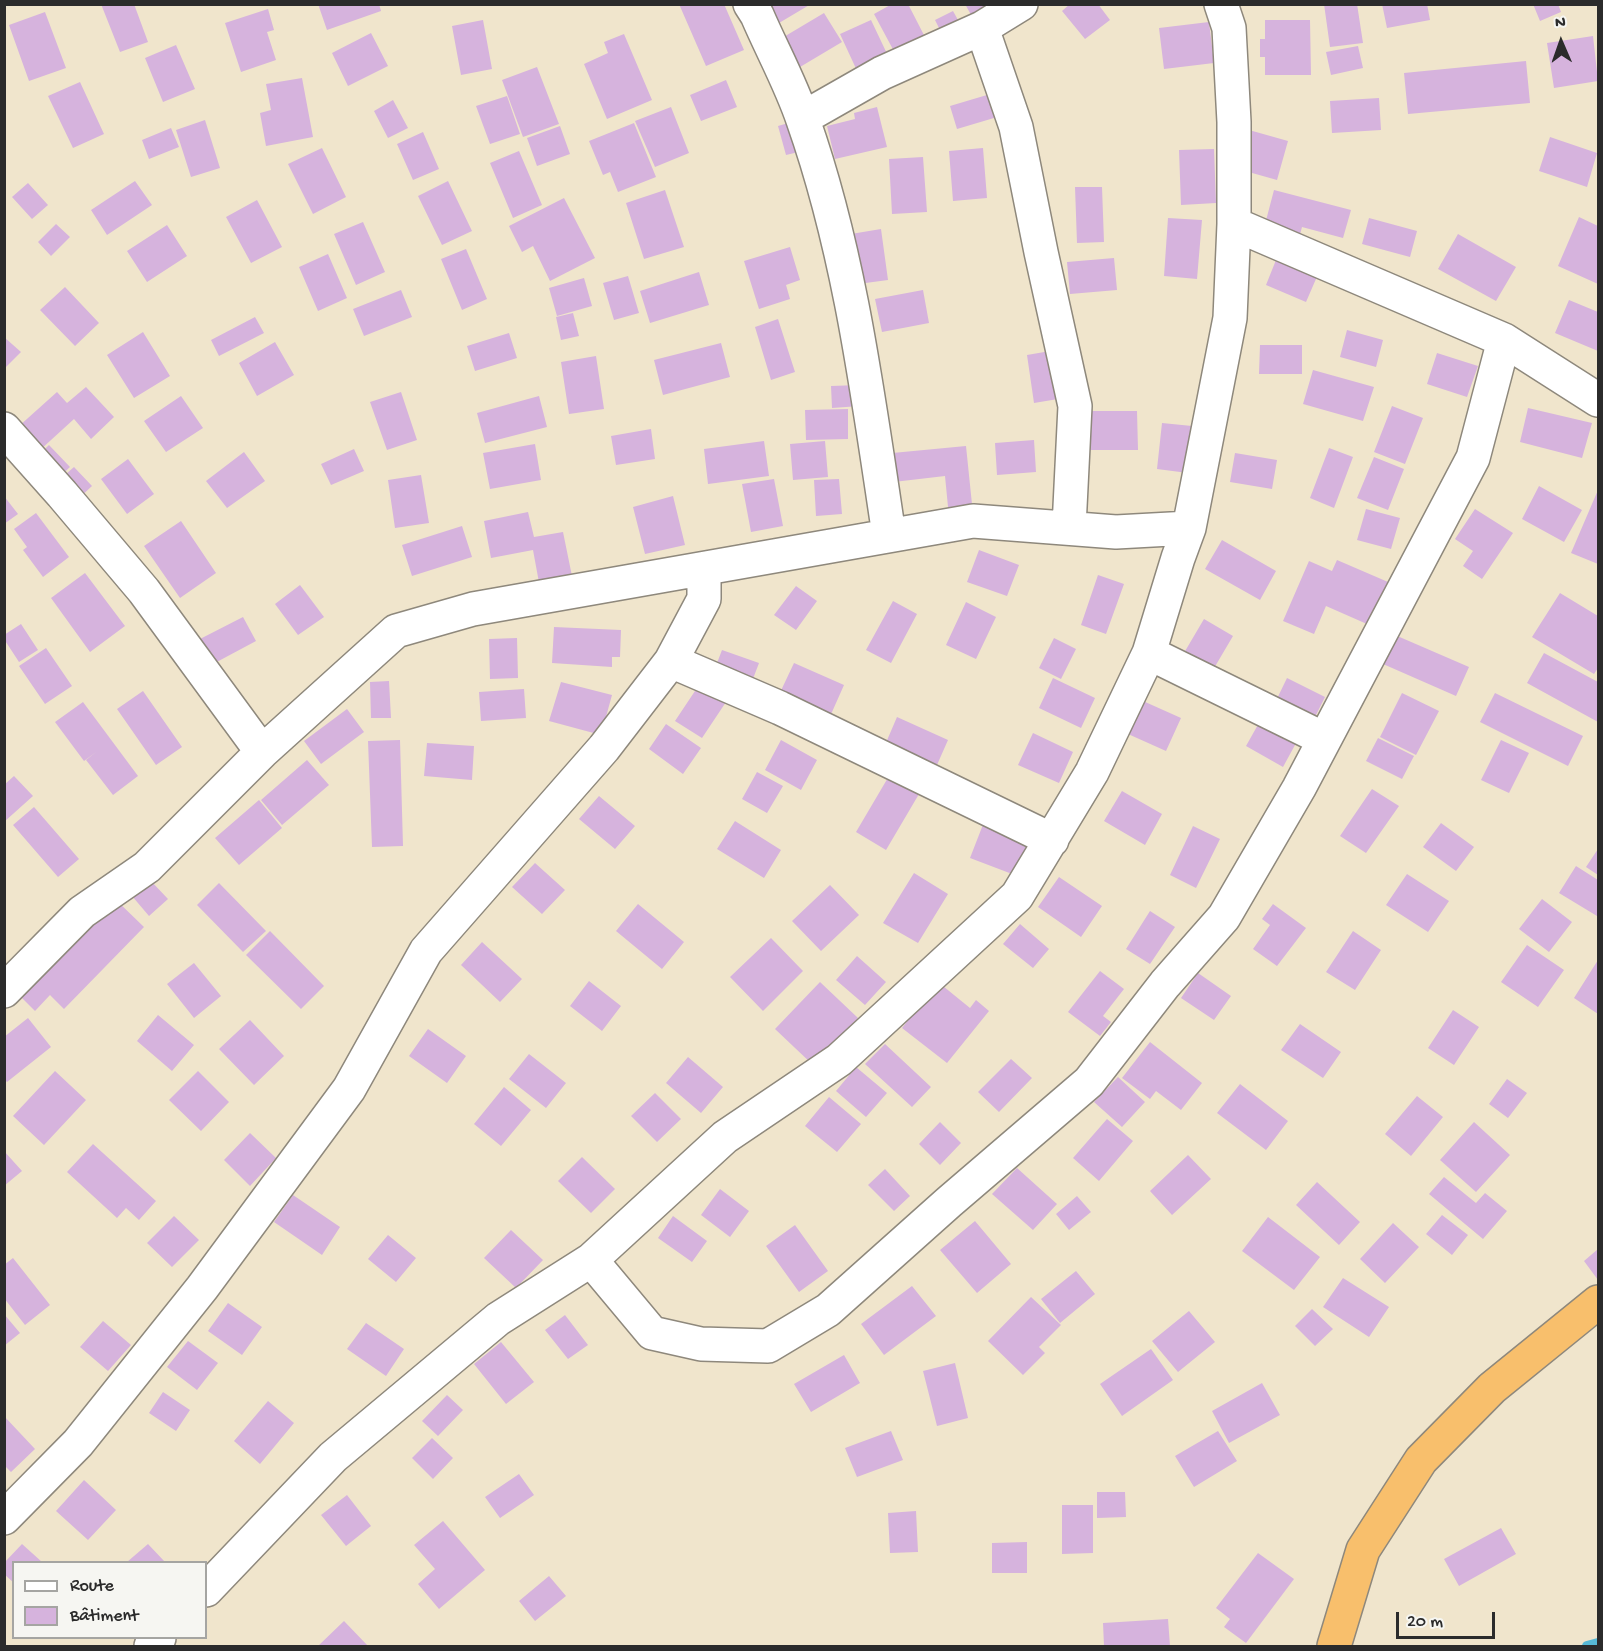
<!DOCTYPE html>
<html>
<head>
<meta charset="utf-8">
<style>
	body { margin:0 }
	#map { position:relative; width:1603px; height:1651px; overflow:hidden; background:#f0e5cc; font-family:"Gochi Hand",sans-serif }
	canvas { display:block }
	.frame { position:absolute; inset:0; border:6px solid #2b2b2b; pointer-events:none }
	.legend { position:absolute; left:12px; top:1561px; width:195px; height:78px; box-sizing:border-box; background:#f6f6f2; border:2px solid #a5a5a2; margin:0; padding:8px 10px; list-style:none; font-size:18px; color:#2b2b2b }
	.legend li { display:flex; align-items:center; gap:12px; height:30px }
	.legend b { width:30px; border:2px solid #a5a5a2 }
	.north { position:absolute; left:1531px; top:12px; width:60px; height:60px; -webkit-text-stroke:4px #f6f6f2; paint-order:stroke; rotate:358deg; font-size:16px; font-weight:700; line-height:24px; text-align:center; color:#2b2b2b }
	.north::after { content:''; display:block; margin:auto; width:21px; height:27px; background:#2b2b2b; clip-path:polygon(50% 0,100% 100%,50% 72%,0 100%) }
	.scale { position:absolute; left:1396px; top:1612px; width:99px; height:27px; box-sizing:border-box; border:3px solid #2b2b2b; border-top:0; padding-left:8px; font-size:18px; line-height:21px; white-space:nowrap; color:#2b2b2b; -webkit-text-stroke:4px #f6f6f2; paint-order:stroke }
</style>
</head>
<body>
<div id="map">
<canvas width="1603" height="1651"></canvas>
<div class="frame"></div>
<ul class="legend">
<li><b style="height:8px;background:#fff"></b>Route</li>
<li><b style="height:16px;background:#d6b3dd"></b>Bâtiment</li>
</ul>
<div class="north">N</div>
<div class="scale">20 m</div>
</div>
<script>
const ctx = document.querySelector('canvas').getContext('2d');
ctx.lineJoin = 'round';
function stroke(path, color, width, dash) { ctx.strokeStyle = color; ctx.lineWidth = width; ctx.lineCap = dash ? 'butt' : 'round'; ctx.setLineDash(dash || []); ctx.stroke(path); }
function fillPath(path, color) { ctx.fillStyle = color; ctx.fill(path, 'evenodd'); }
const stream = new Path2D(`
	M1587 1646 1598 1643`);
const building = new Path2D(`
	M101 4H134L148 42 120 52Z
	M318 4H379L381 11 327 30Z
	M679 4H724L744 50 706 66Z
	M769 4H811L779 23Z
	M892 4H908L926 39 896 55 874 14Z
	M965 4H1005L975 22Z
	M1070 4H1098L1110 20 1085 39 1062 11Z
	M1324 4H1357L1363 43 1330 47Z
	M1382 4H1427L1430 20 1387 28Z
	M1533 4H1558L1561 12 1540 21Z
	M268 9 274 30 267 32 276 60 241 72 225 23Z
	M953 11 963 29 944 38 935 20Z
	M45 12 66 68 29 81 9 25Z
	M824 13 842 42 800 67 782 38Z
	M483 20 492 69 461 75 452 26Z
	M871 20 890 60 859 75 840 34Z
	M1265 20H1310L1311 75H1265V57H1260V39H1265Z
	M1209 22 1214 63 1164 69 1159 28Z
	M371 33 388 66 348 86 332 53Z
	M624 34 652 100 607 119 584 64 608 53 604 42Z
	M1593 36 1598 81 1554 88 1547 43Z
	M176 45 195 89 163 102 145 58Z
	M1358 46 1363 68 1331 75 1326 52Z
	M1526 61 1530 103 1408 114 1404 73Z
	M537 67 559 124 523 137 502 80Z
	M302 78 313 137 266 146 260 113 271 110 266 84Z
	M726 80 737 107 701 121 690 95Z
	M80 82 104 134 73 148 48 96Z
	M997 92 1004 115 957 129 950 106Z
	M507 96 520 134 490 144 476 106Z
	M1379 98 1381 130 1332 133 1330 101Z
	M393 100 408 128 388 138 374 111Z
	M671 107 689 153 655 167 635 121Z
	M877 107 887 147 835 159 827 126 855 119 854 113Z
	M205 120 220 168 191 177 176 130Z
	M799 120 807 150 786 155 778 126Z
	M634 123 656 177 618 192 610 172 603 175 589 141Z
	M560 126 570 154 537 166 527 138Z
	M171 128 179 147 149 159 142 140Z
	M1249 130 1288 141 1277 180 1238 169Z
	M423 132 439 169 413 180 397 144Z
	M1550 137 1597 153 1587 187 1539 171Z
	M322 148 346 197 313 214 288 164Z
	M983 148 987 198 953 201 949 151Z
	M1214 149 1216 203 1181 205 1179 150Z
	M519 151 542 205 513 218 490 163Z
	M923 157 927 212 892 214 889 159Z
	M135 181 152 205 107 235 91 210Z
	M448 181 472 231 442 245 418 196Z
	M28 183 48 205 32 219 12 197Z
	M1075 187H1102L1104 242 1077 243Z
	M665 190 684 247 644 259 626 203Z
	M1274 190 1351 210 1343 238 1302 227 1298 242 1263 232Z
	M564 198 595 258 550 281 533 246 522 252 509 226Z
	M257 200 282 247 251 263 226 217Z
	M1579 217 1598 226V284L1558 266Z
	M1168 218 1202 220 1197 279 1164 276Z
	M1369 218 1417 231 1410 257 1362 244Z
	M363 222 385 272 356 285 334 234Z
	M56 224 70 237 51 256 38 242Z
	M167 225 187 256 147 282 127 251Z
	M881 229 888 280 858 284 851 234Z
	M1458 234 1516 267 1496 301 1438 269Z
	M790 247 800 280 786 285 790 299 759 309 744 261Z
	M466 249 487 299 462 310 441 259Z
	M328 254 347 298 318 311 299 267Z
	M1278 255 1319 272 1306 302 1266 285Z
	M1114 258 1117 290 1070 294 1067 262Z
	M699 272 709 305 650 323 640 291Z
	M628 276 639 313 614 320 603 283Z
	M584 278 592 306 557 316 549 288Z
	M65 287 99 323 75 346 40 310Z
	M401 290 412 317 364 336 353 309Z
	M923 290 929 323 882 332 875 299Z
	M1569 300 1598 312V351L1555 333Z
	M573 313 579 336 561 340 556 317Z
	M255 317 264 333 219 356 211 340Z
	M778 319 795 372 771 380 755 327Z
	M1347 330 1383 340 1376 367 1340 357Z
	M143 332 170 376 134 398 107 355Z
	M509 333 517 358 475 371 467 346Z
	M4 337 21 352 4 369Z
	M275 342 294 375 257 396 239 363Z
	M721 343 730 377 663 395 654 360Z
	M1260 345H1302V374H1259Z
	M1056 350 1064 398 1034 403 1027 355Z
	M1437 353 1478 366 1467 397 1427 384Z
	M596 356 604 409 569 414 561 362Z
	M1313 370 1374 387 1363 421 1303 404Z
	M859 385 860 406 832 408 831 386Z
	M86 387 114 417 91 439 74 419 39 451 18 427 57 392 67 403Z
	M401 392 417 440 387 450 370 402Z
	M181 396 203 428 166 452 144 421Z
	M539 396 547 427 485 443 477 413Z
	M1392 406 1423 418 1405 464 1374 452Z
	M1528 408 1592 423 1582 458 1520 442Z
	M848 409V439L806 440 805 410Z
	M1088 411H1137L1138 450H1089Z
	M1162 423 1192 426 1188 473 1157 469Z
	M651 429 655 459 616 465 611 436Z
	M1034 440 1036 472 997 475 995 443Z
	M764 441 769 476 708 484 704 449Z
	M825 441 828 477 793 480 790 444Z
	M535 444 541 480 490 489 483 453Z
	M49 445 70 467 55 481 34 459Z
	M966 446 973 514 949 517 945 476 885 483 882 454Z
	M1329 448 1353 457 1334 508 1310 498Z
	M354 449 364 471 331 485 321 464Z
	M244 452 265 481 227 508 206 481Z
	M1235 453 1277 460 1272 489 1230 482Z
	M1374 457 1404 469 1388 510 1357 498Z
	M128 459 154 494 127 514 101 479Z
	M74 467 92 486 76 501 58 481Z
	M421 475 429 523 395 528 388 480Z
	M774 479 783 526 751 532 742 484Z
	M839 479 842 514 816 516 814 480Z
	M1539 486 1582 510 1564 542 1522 519Z
	M1598 490V564L1571 553Z
	M4 496 18 514 4 524Z
	M673 496 685 545 645 554 633 507Z
	M1366 509 1400 518 1391 549 1357 540Z
	M1475 509 1513 533 1482 579 1463 566 1473 551 1455 539Z
	M528 512 534 537 563 532 573 581 540 588 533 550 491 558 484 521Z
	M36 513 69 557 43 577 23 550 27 547 14 529Z
	M181 521 216 573 180 598 144 546Z
	M462 526 472 557 412 576 402 545Z
	M1222 540 1276 571 1260 600 1205 569Z
	M979 550 1019 565 1007 596 967 582Z
	M1337 560 1395 585 1376 628 1326 606 1314 634 1283 621 1309 561 1332 571Z
	M85 573 125 626 90 652 51 598Z
	M1098 575 1124 584 1106 634 1081 625Z
	M300 585 324 617 298 635 275 604Z
	M796 586 817 601 796 630 774 615Z
	M1560 593 1598 616V668L1594 674 1532 637Z
	M893 601 917 614 891 663 866 650Z
	M966 602 996 617 976 659 946 645Z
	M243 617 256 641 213 664 200 639Z
	M1204 619 1233 636 1210 675 1181 658Z
	M21 624 38 650 19 662 4 639V635Z
	M554 627 621 630 620 657H612V667L552 663Z
	M1395 635 1469 667 1456 696 1383 664Z
	M517 638 518 678 490 679 489 639Z
	M1054 638 1076 649 1061 679 1039 668Z
	M46 648 72 686 45 704 19 666Z
	M722 650 759 663 751 684 714 671Z
	M1544 653 1598 682V722L1527 683Z
	M794 663 844 685 828 721 777 699Z
	M1053 678 1095 698 1081 728 1039 708Z
	M1287 678 1325 697 1311 725 1273 707Z
	M389 681 391 718H371L370 682Z
	M561 682 612 695 601 735 549 721Z
	M699 685 726 702 702 738 675 721Z
	M524 689 526 718 481 721 479 692Z
	M143 691 182 747 156 765 117 709Z
	M1402 693 1439 711 1416 755 1380 737Z
	M1495 693 1583 736 1568 766 1480 722Z
	M1143 701 1181 718 1166 751 1128 734Z
	M83 702 138 776 113 795 86 760 96 752 84 761 55 722Z
	M347 709 364 732 321 764 304 741Z
	M1264 714 1301 734 1283 767 1246 746Z
	M897 717 948 740 933 774 882 752Z
	M666 724 701 748 683 774 649 749Z
	M1033 733 1073 752 1059 783 1018 765Z
	M1378 738 1414 756 1402 779 1366 761Z
	M400 740 403 846 372 847 368 741Z
	M781 740 817 760 801 790 765 770Z
	M1501 740 1529 753 1509 793 1481 780Z
	M427 743 474 746 472 780 424 776Z
	M307 760 329 785 282 825 261 800Z
	M757 772 783 786 767 813 742 799Z
	M14 776 33 796 4 822V785Z
	M889 776 919 794 886 850 856 832Z
	M1372 789 1399 806 1366 853 1340 836Z
	M1122 791 1162 814 1145 845 1104 821Z
	M599 796 635 826 615 849 579 819Z
	M259 800 282 828 239 865 215 838Z
	M34 807 79 859 58 877 13 825Z
	M735 821 781 850 764 878 717 849Z
	M984 822 1033 841 1020 877 970 858Z
	M1441 823 1474 847 1456 871 1423 847Z
	M1193 826 1220 839 1196 888 1170 875Z
	M1598 849V875L1586 867Z
	M535 863 565 890 542 914 512 887Z
	M1576 866 1598 880V914L1597 916 1559 893Z
	M914 873 948 894 918 943 883 923Z
	M1407 874 1449 901 1428 932 1386 905Z
	M1059 877 1102 906 1081 937 1038 907Z
	M150 880 168 899 149 916 132 896Z
	M219 883 266 931 243 952 197 905Z
	M830 885 859 915 821 951 792 921Z
	M114 898 144 927 64 1009 50 995 35 1011 19 995Z
	M1542 899 1572 922 1549 952 1519 929Z
	M638 904 684 942 662 969 616 931Z
	M1273 904 1306 928 1277 966 1253 949 1270 925 1262 919Z
	M1150 911 1175 927 1150 964 1126 949Z
	M1020 924 1049 949 1033 968 1003 944Z
	M270 931 324 986 301 1009 246 955Z
	M1353 931 1381 950 1355 990 1326 972Z
	M771 938 803 971 763 1011 730 977Z
	M482 942 522 979 500 1002 461 965Z
	M1527 945 1564 970 1538 1007 1501 982Z
	M857 956 886 982 865 1005 836 980Z
	M1598 960V1014L1574 998Z
	M194 963 221 996 194 1018 167 984Z
	M1100 971 1124 989 1103 1016 1111 1022 1100 1036 1068 1012Z
	M1198 973 1231 996 1214 1020 1181 998Z
	M589 981 621 1006 602 1031 570 1006Z
	M820 982 858 1018 813 1065 775 1029Z
	M938 982 970 1008 976 1000 989 1011 947 1063 902 1028Z
	M1453 1010 1479 1027 1454 1065 1428 1048Z
	M158 1015 194 1045 172 1071 137 1041Z
	M28 1018 51 1047 7 1082 4 1079V1037Z
	M250 1020 284 1056 254 1085 219 1049Z
	M1300 1024 1341 1052 1323 1078 1281 1050Z
	M428 1029 466 1056 447 1083 409 1056Z
	M1150 1042 1202 1083 1181 1110 1156 1091 1150 1099 1122 1078Z
	M885 1044 931 1087 912 1107 865 1064Z
	M529 1054 566 1083 546 1108 509 1079Z
	M688 1057 723 1087 701 1113 666 1083Z
	M1011 1059 1032 1078 999 1112 978 1092Z
	M856 1067 887 1093 866 1117 836 1091Z
	M55 1071 86 1100 44 1145 13 1116Z
	M198 1071 229 1102 201 1131 169 1100Z
	M1118 1077 1145 1102 1122 1127 1094 1102Z
	M1507 1079 1527 1093 1508 1118 1489 1104Z
	M1240 1084 1288 1121 1266 1150 1217 1113Z
	M504 1087 531 1110 501 1146 474 1124Z
	M655 1093 681 1119 657 1142 631 1116Z
	M1417 1096 1443 1117 1411 1156 1385 1134Z
	M829 1097 861 1124 837 1152 805 1126Z
	M1107 1119 1133 1141 1099 1181 1073 1158Z
	M940 1122 961 1143 940 1165 919 1144Z
	M1474 1122 1510 1155 1476 1192 1440 1160Z
	M250 1133 276 1158 250 1186 224 1160Z
	M93 1144 156 1201 139 1220 126 1208 117 1218 67 1172Z
	M4 1151 22 1171 4 1186Z
	M1188 1155 1211 1179 1172 1215 1150 1191Z
	M582 1157 615 1189 591 1213 558 1181Z
	M1017 1168 1057 1204 1033 1230 992 1194Z
	M885 1169 910 1196 894 1211 868 1185Z
	M1444 1177 1476 1203 1485 1193 1507 1211 1483 1239 1429 1194Z
	M1317 1182 1360 1222 1339 1245 1296 1205Z
	M720 1189 749 1211 730 1237 701 1215Z
	M293 1195 340 1227 322 1255 274 1222Z
	M1077 1196 1091 1212 1069 1230 1056 1214Z
	M1442 1215 1468 1235 1452 1255 1426 1234Z
	M174 1216 199 1240 172 1267 147 1243Z
	M673 1216 707 1241 692 1262 658 1238Z
	M1268 1217 1320 1257 1294 1290 1242 1251Z
	M975 1221 1011 1264 977 1293 940 1250Z
	M1393 1223 1419 1247 1385 1283 1360 1259Z
	M795 1225 828 1271 799 1292 766 1246Z
	M511 1230 543 1260 516 1288 484 1258Z
	M388 1235 416 1258 396 1282 368 1259Z
	M1598 1249V1280L1584 1261Z
	M13 1258 50 1305 25 1325 4 1298V1265Z
	M1076 1271 1095 1294 1060 1323 1041 1299Z
	M1343 1278 1389 1307 1369 1337 1323 1307Z
	M912 1286 936 1316 884 1355 861 1324Z
	M1031 1297 1061 1325 1039 1347 1045 1353 1023 1375 988 1341Z
	M228 1303 262 1327 242 1355 208 1331Z
	M1312 1309 1333 1329 1315 1346 1295 1326Z
	M1189 1311 1215 1342 1178 1372 1152 1341Z
	M4 1314 20 1333 4 1346Z
	M565 1315 588 1345 568 1359 545 1330Z
	M103 1321 131 1345 108 1371 80 1347Z
	M366 1323 404 1349 386 1376 347 1349Z
	M188 1341 218 1363 197 1390 167 1367Z
	M501 1342 534 1382 506 1404 474 1364Z
	M1151 1349 1173 1380 1122 1416 1100 1384Z
	M844 1355 860 1383 811 1412 794 1384Z
	M955 1363 968 1418 937 1426 923 1371Z
	M1262 1383 1280 1415 1229 1443 1212 1411Z
	M163 1392 190 1410 176 1431 149 1413Z
	M447 1395 463 1410 438 1436 422 1421Z
	M268 1401 294 1423 260 1464 234 1441Z
	M4 1416 35 1449 11 1472 4 1465Z
	M891 1431 903 1460 857 1477 845 1448Z
	M1218 1431 1237 1461 1194 1487 1175 1456Z
	M432 1438 453 1458 433 1479 412 1458Z
	M519 1474 534 1495 500 1518 485 1497Z
	M84 1480 116 1510 88 1540 56 1511Z
	M1097 1492H1125L1126 1517 1097 1518Z
	M347 1495 371 1526 346 1546 321 1515Z
	M1062 1505H1093V1553L1062 1554Z
	M916 1511 918 1552 890 1553 888 1513Z
	M443 1521 485 1570 439 1609 418 1584 435 1569 414 1545Z
	M1501 1528 1516 1554 1459 1586 1444 1559Z
	M1027 1542V1573H992V1543Z
	M22 1544 42 1562H14V1583L4 1574V1563Z
	M148 1544 165 1562H127Z
	M1258 1553 1294 1579 1246 1643 1224 1627 1230 1619 1216 1608Z
	M549 1576 566 1596 535 1621 519 1601Z
	M1168 1619 1170 1646H1104L1103 1623Z
	M344 1621 368 1646H318Z`);
const minor = new Path2D(`
	M750 4 757 15C772 50 791 84 803 120 850 253 868 396 889 535
	M982 28 1016 127 1041 252 1075 406 1069 527
	M803 118 882 73 982 28 1021 4
	M1234 224 1504 340 1598 400
	M4 429 62 494 144 591 262 752
	M1149 653 1324 739
	M671 661 780 708 1052 840
	M4 991 82 912 147 867 262 752 396 631 473 609 973 521 1116 532 1189 528
	M591 1260 652 1333 701 1344 768 1346 828 1310 949 1202 1089 1082 1165 984 1224 917 1299 788 1473 458 1504 340
	M4 1518 78 1443 202 1288 349 1089 426 951 604 748 671 661 704 599V569
	M206 1590 333 1457 498 1319 591 1260 725 1137 839 1060 1017 896 1092 772 1149 653 1178 558 1189 528 1230 318 1234 224V122L1229 28 1221 4
	M151 1646 159 1638`);
const highway = new Path2D(`
	M1334 1646 1363 1550 1421 1460 1492 1388 1598 1302`);
stroke(stream, '#57b9d6', 10);
fillPath(building, '#d6b3dd');
stroke(minor, '#8e887c', 36);
stroke(highway, '#8e887c', 36);
stroke(minor, '#fff', 33);
stroke(highway, '#f8bf6c', 33);
</script>
</body>
</html>
